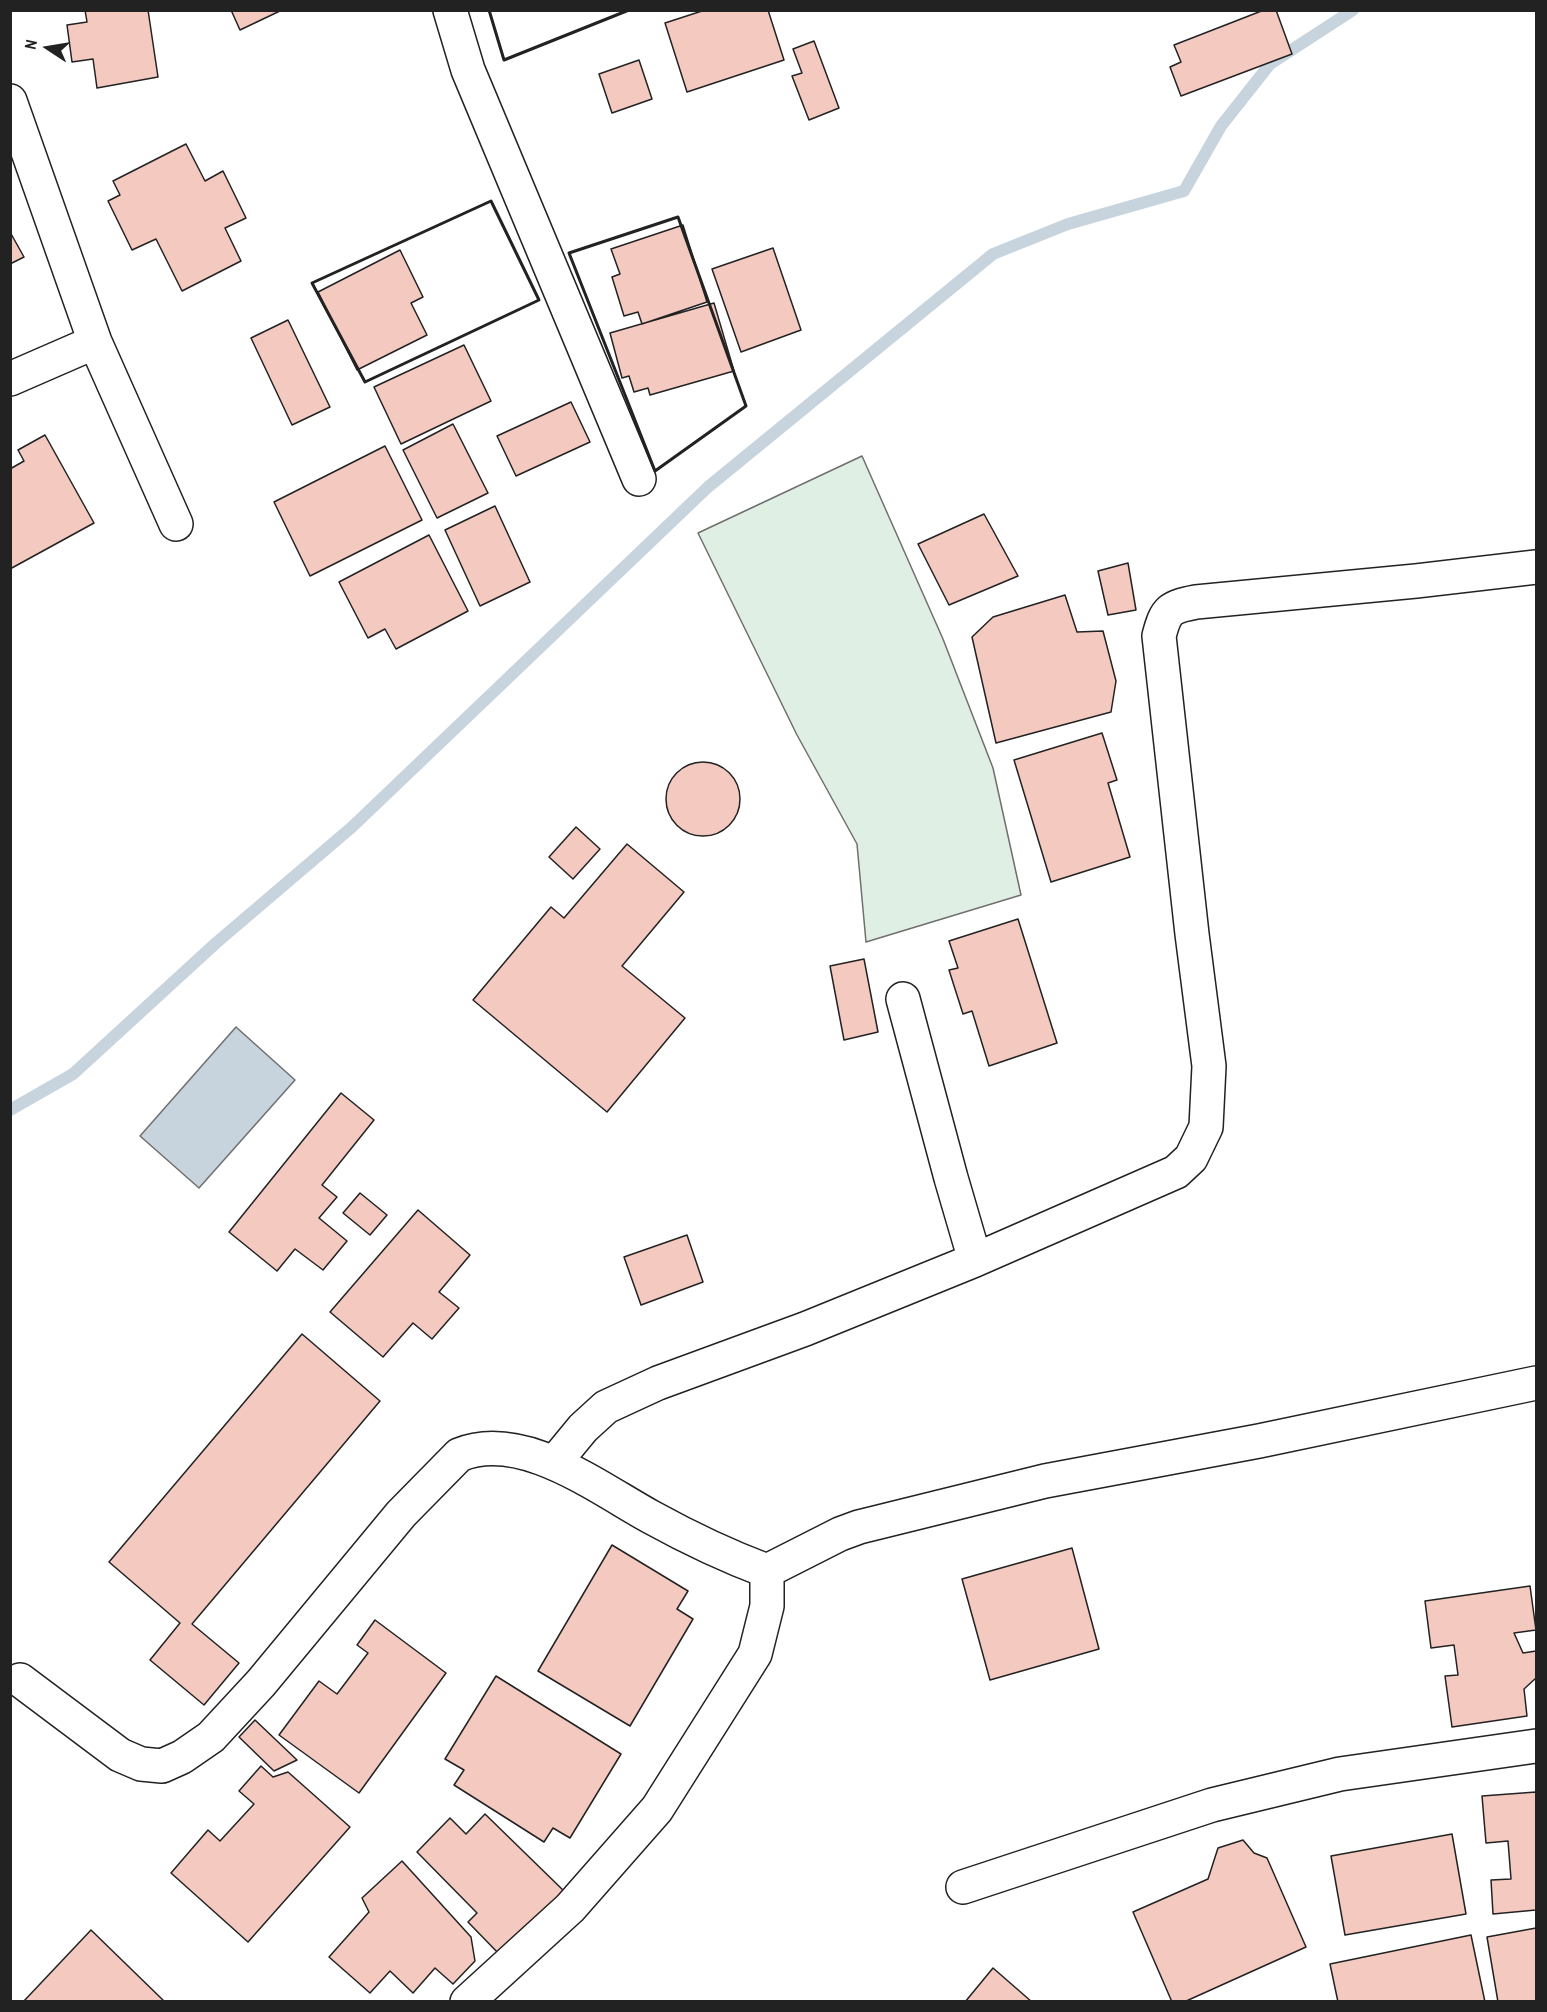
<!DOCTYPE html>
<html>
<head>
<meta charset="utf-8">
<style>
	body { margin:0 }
	#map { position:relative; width:1547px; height:2012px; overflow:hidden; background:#fff; font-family:"Archivo Narrow",sans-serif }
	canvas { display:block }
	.frame { position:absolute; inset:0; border:12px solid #222; pointer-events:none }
	.north { position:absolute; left:18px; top:18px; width:60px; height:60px; -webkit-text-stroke:4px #fff; paint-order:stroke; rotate:282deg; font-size:16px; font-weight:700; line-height:24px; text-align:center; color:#222 }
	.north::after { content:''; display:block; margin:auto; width:21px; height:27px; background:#222; clip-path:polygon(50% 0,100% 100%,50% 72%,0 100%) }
</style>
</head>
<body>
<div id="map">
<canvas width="1547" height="2012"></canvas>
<div class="frame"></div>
<div class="north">N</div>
</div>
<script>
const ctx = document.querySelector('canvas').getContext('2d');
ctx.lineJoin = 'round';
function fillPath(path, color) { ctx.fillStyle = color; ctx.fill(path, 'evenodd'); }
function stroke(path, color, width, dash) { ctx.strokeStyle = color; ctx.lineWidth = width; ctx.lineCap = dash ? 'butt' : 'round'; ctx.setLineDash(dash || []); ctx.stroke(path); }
const green = new Path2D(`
	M862 456 943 639 993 768 1021 895 866 942 857 844 797 735 698 533Z`);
const water = new Path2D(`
	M236 1027 295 1080 199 1188 140 1136Z`);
const stream = new Path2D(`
	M10 1110 73 1074 216 943 352 827 708 487 993 254 1068 224 1184 191 1221 126 1270 64 1353 10`);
const building = new Path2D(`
	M85 10H148L158 77 97 88 93 59 72 62 67 25 87 22Z
	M231 10H282L240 30Z
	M705 10H768L784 60 687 92 665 23Z
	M1264 10H1276L1292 54 1181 96 1170 67 1181 62 1174 45Z
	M814 41 839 108 809 120 792 76 802 73 793 49Z
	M639 60 652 99 612 113 599 74Z
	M186 144 205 181 223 171 246 218 225 228 241 261 182 291 156 239 132 250 108 201 120 195 113 181Z
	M683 225 707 302 642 324 638 312 624 316 612 277 620 274 611 249Z
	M10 232 24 257 10 264Z
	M773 248 801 330 741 352 712 269Z
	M400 250 423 297 411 303 427 335 357 370 318 292Z
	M714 303 734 371 650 395 648 388 634 392 629 376 622 378 610 333Z
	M288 320 330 407 292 425 251 338Z
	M464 345 491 401 401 444 374 387Z
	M571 402 590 442 516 476 497 436Z
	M453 424 488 493 437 518 403 450Z
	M45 435 94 523 10 569V469L24 461 18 450Z
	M385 446 422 520 310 576 274 502Z
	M495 506 530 582 480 606 445 530Z
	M984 514 1018 576 949 605 918 544Z
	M429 535 468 611 396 649 385 629 368 638 339 582Z
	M1128 563 1136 610 1108 615 1098 571Z
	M1065 595 1077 632 1103 631 1116 681 1111 712 996 743 972 637 993 617Z
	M1102 733 1117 780 1108 783 1130 857 1051 882 1014 760Z
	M666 799a37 37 0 1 1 74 0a37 37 0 1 1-74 0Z
	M576 827 600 849 573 879 549 857Z
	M627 844 684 892 622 966 685 1018 607 1112 473 1000 551 907 564 918Z
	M1018 919 1057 1043 989 1066 972 1011 963 1014 949 970 958 968 949 941Z
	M864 959 878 1032 844 1040 830 966Z
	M341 1093 374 1120 322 1185 337 1197 319 1218 347 1241 323 1270 295 1249 277 1271 229 1232Z
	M360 1193 387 1215 370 1235 343 1213Z
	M418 1210 470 1255 439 1292 459 1308 432 1339 413 1323 383 1357 330 1312Z
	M687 1235 703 1282 641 1305 624 1257Z
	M302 1334 380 1401 192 1624 239 1663 204 1705 150 1660 180 1623 109 1562Z
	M612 1545 688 1591 677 1609 693 1619 630 1726 538 1671Z
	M1072 1548 1099 1649 990 1680 962 1579Z
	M1530 1586 1536 1630 1514 1633 1523 1653 1536 1651V1678L1524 1689 1527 1716 1452 1727 1445 1676 1458 1675 1454 1645 1431 1648 1425 1601Z
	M375 1620 446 1673 359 1793 279 1735 319 1681 337 1694 368 1653 357 1645Z
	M496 1676 621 1754 570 1838 553 1828 544 1842 454 1785 464 1770 445 1759Z
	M255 1720 297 1760 274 1771 239 1737Z
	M261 1766 273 1777 288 1772 350 1827 248 1942 171 1873 208 1830 220 1841 254 1804 239 1791Z
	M1536 1792V1910L1493 1914 1491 1880 1511 1879 1508 1841 1486 1843 1482 1796Z
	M485 1814 565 1892 501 1956 468 1922 477 1913 417 1852 450 1818 466 1834Z
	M1452 1834 1466 1914 1345 1935 1331 1856Z
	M1243 1840 1254 1853 1267 1858 1306 1947 1184 2002H1172L1133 1912 1208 1879 1218 1848Z
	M402 1861 471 1937 475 1961 453 1984 435 1968 413 1993 390 1971 370 1993 329 1957 369 1912 362 1898Z
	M1536 1928V2002H1498L1487 1937Z
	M91 1930 165 2002H23Z
	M1471 1935 1485 2002H1338L1330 1964Z
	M993 1968 1032 2002H965Z`);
const street = new Path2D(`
	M450 10 468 70 639 479
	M10 101 95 342 176 524
	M10 379 95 342
	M975 1260 1176 1172 1191 1158 1206 1127 1209 1066 1192 934 1159 636C1166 609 1170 607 1196 602L1416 581 1536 567
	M555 1462 583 1428 606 1407 658 1383 805 1329 975 1260 951 1178 903 999
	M20 1680 120 1755 141 1764 162 1766 182 1757 211 1737 261 1683 401 1514 459 1455C522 1429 598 1488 651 1517 689 1538 727 1556 767 1571L840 1534 859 1527 1045 1481 1259 1441 1536 1383
	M963 1887 1212 1805 1340 1774 1536 1746
	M467 2002 570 1908 657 1809 755 1654 767 1606V1571`);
const wall = new Path2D(`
	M489 10 504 60 629 10
	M491 201 539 300 365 382 312 283Z
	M678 217 746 406 655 471 569 253Z`);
fillPath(green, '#e0efe3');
stroke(green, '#6f6f6f', 1.5);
fillPath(water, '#c7d3dd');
stroke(water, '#6f6f6f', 1.5);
stroke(stream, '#c7d3dd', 12);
fillPath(building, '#f3c9c0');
stroke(building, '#222', 1.5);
stroke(street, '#222', 36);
stroke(street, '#fff', 33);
stroke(wall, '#222', 3);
</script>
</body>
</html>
